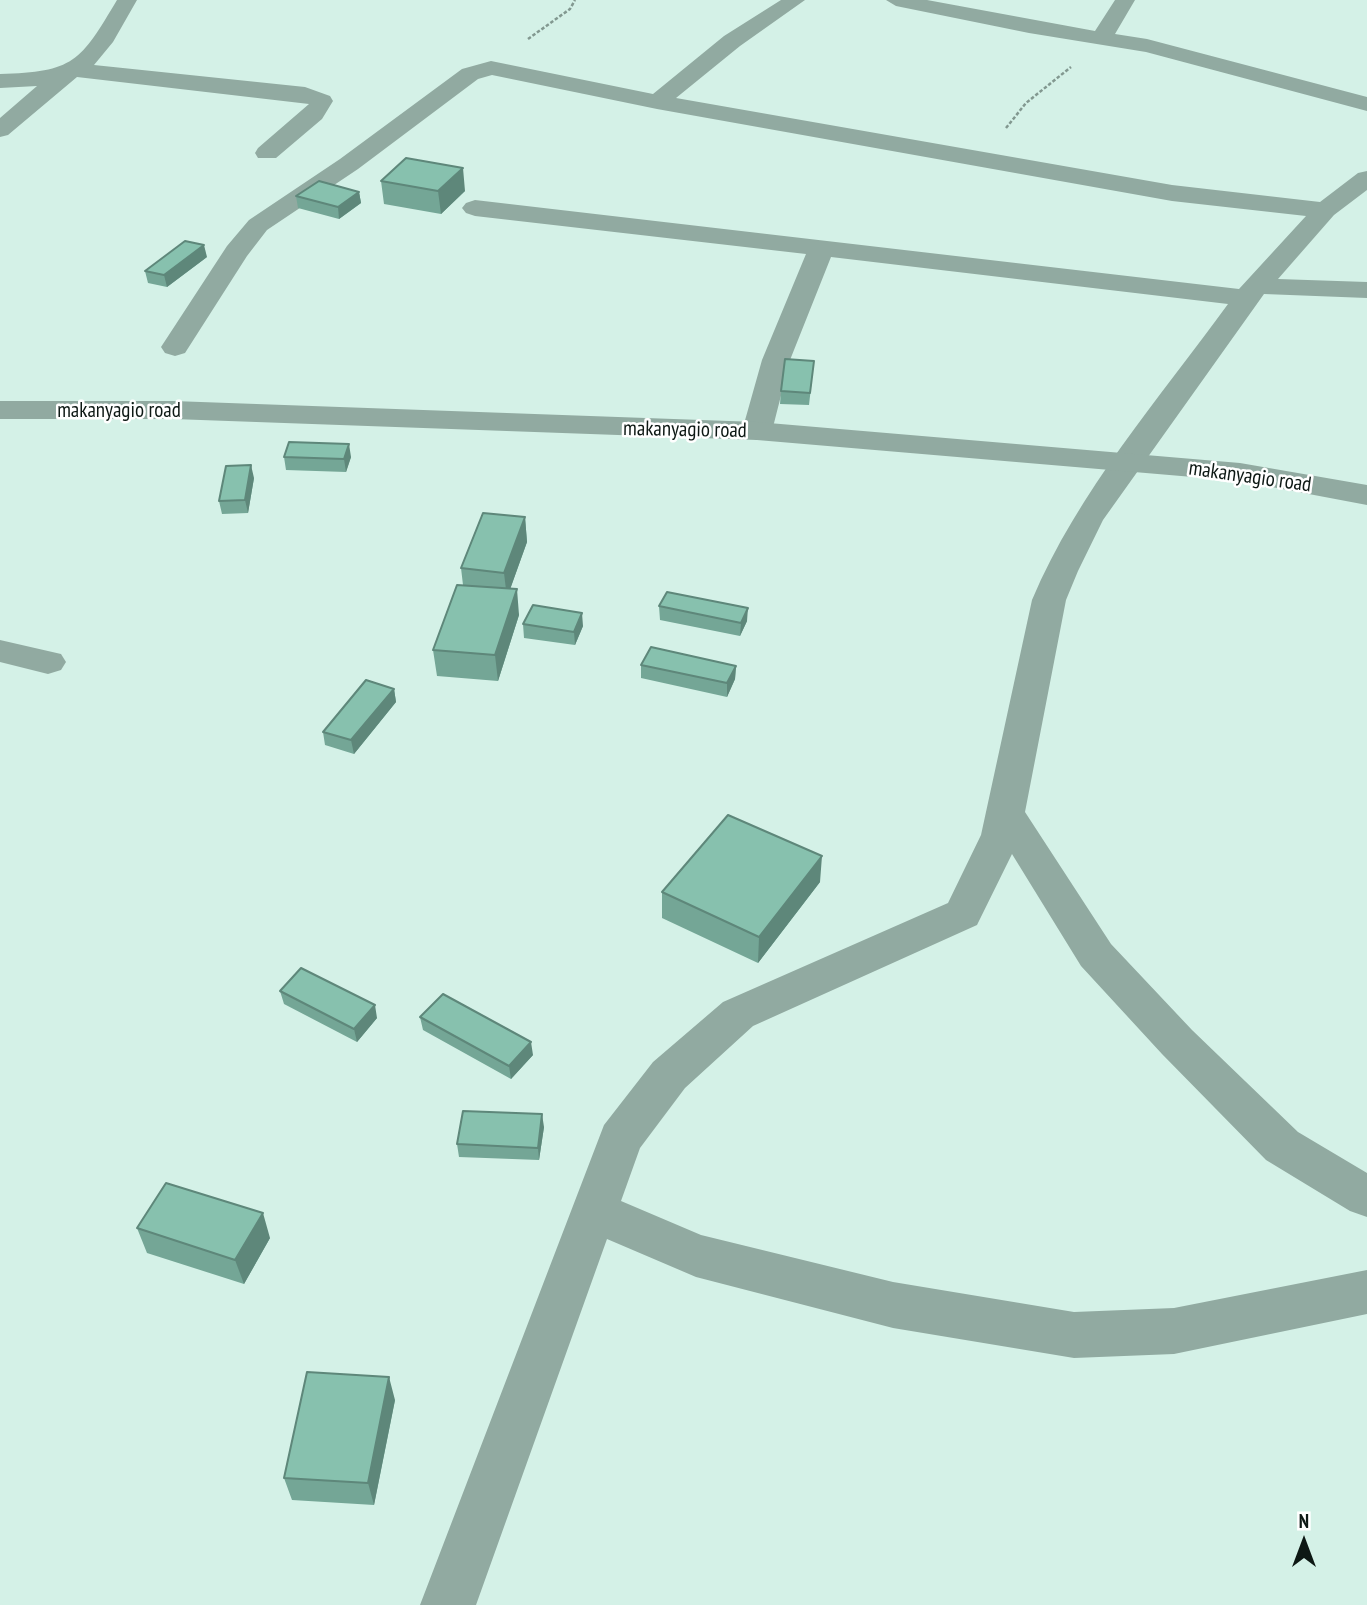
<!DOCTYPE html>
<html>
<head>
<meta charset="utf-8">
<style>
	body { margin:0 }
	#map { position:relative; width:1367px; height:1605px; overflow:hidden; background:#d4f1e7; font-family:"PT Sans Narrow",sans-serif }
	canvas { display:block }
	.north { position:absolute; left:1269px; top:1507px; width:70px; height:70px; -webkit-text-stroke:5px #fff; paint-order:stroke; rotate:0deg; font-size:19px; font-weight:700; line-height:28px; text-align:center; color:#0d1814 }
	.north::after { content:''; display:block; margin:auto; width:24px; height:32px; background:#0d1814; clip-path:polygon(50% 0,100% 100%,50% 72%,0 100%) }
</style>
</head>
<body>
<div id="map">
<canvas width="1367" height="1605"></canvas>
<div class="north">N</div>
</div>
<script>
const ctx = document.querySelector('canvas').getContext('2d');
ctx.lineJoin = 'round';
function stroke(path, color, width, dash) { ctx.strokeStyle = color; ctx.lineWidth = width; ctx.lineCap = dash ? 'butt' : 'round'; ctx.setLineDash(dash || []); ctx.stroke(path); }
function fillPath(path, color) { ctx.fillStyle = color; ctx.fill(path, 'evenodd'); }
function drawText(font, color, halo, rows, align = 'center') {
  ctx.font = font + ' "PT Sans Narrow",sans-serif'; ctx.lineWidth = 5; ctx.setLineDash([]); ctx.textBaseline = 'middle'; ctx.strokeStyle = halo; ctx.fillStyle = color; for (const [text, x, y, turn = 0] of rows) {
    ctx.save(); ctx.translate(x, y); ctx.rotate((+turn || 0) * Math.PI / 180); ctx.textAlign = isNaN(turn) ? turn : align; if (halo) ctx.strokeText(text, 0, 0); ctx.fillText(text, 0, 0); ctx.restore();
  }
}
const path = new Path2D(`
	M528 39 570 9 575 0
	M1006 128 1026 103 1071 67`);
const minor = new Path2D(`
	M117 0H137L113 42 94 65 305 87 330 96 333 101 322 119 276 158H258L255 153 258 148 309 104 77 77 8 135 0 137V118L37 86 0 88V74C74 72 80 62 117 0Z
	M781 0H805L740 46 676 98 1172 185 1320 202 1358 173 1367 171V190L1334 215 1278 279 1367 282V298L1264 294 1103 520 1078 571 1066 600 1025 812 1111 944 1192 1030 1298 1132 1367 1173V1217L1350 1211 1266 1160 1162 1054 1081 966 1012 854 977 925 753 1026 685 1088 640 1148 621 1201 701 1235 893 1282 1074 1312 1174 1308 1367 1270V1314L1174 1354 1074 1358 893 1328 696 1277 607 1239 476 1605H420L604 1125 653 1062 723 1002 948 903 981 835 1032 600C1078 491 1159 399 1228 304L831 257 790 360 772 431 768 437 757 440 746 437 742 431 762 360 806 254 475 216 466 213 462 208 466 203 475 200 1239 289 1306 216 1172 201 657 109 492 75 478 79 358 169 267 230 247 256 185 353 175 356 165 353 161 347 227 246 249 220 340 159 462 69 491 61 653 94 724 36Z
	M886 0H927L1095 31 1115 0H1135L1115 34 1147 39 1367 97V111L1146 52 1029 33 896 6Z
	M0 640 61 654 66 662 61 670 48 674 0 662Z`);
const tertiary = new Path2D(`
	M0 401H173L757 422 1240 463 1367 485V505L1240 481 757 440 173 419H0Z`);
const wall = new Path2D(`
	M381 181 465 191 441 214 384 204Z
	M359 192 361 203 339 219 298 208 296 196Z
	M207 257 167 287 148 283 145 271Z
	M814 361 809 405 780 404 781 391Z
	M284 457H351L346 472 286 470Z
	M254 478 248 513 222 514 219 501Z
	M525 517 527 542 510 589 519 615 498 681 437 676 433 650 463 585 461 568Z
	M659 606 747 621 740 636 660 620Z
	M523 624 583 626 575 645 524 638Z
	M641 665 736 666 735 679 727 697 641 678Z
	M394 689 396 702 354 754 325 745 323 732Z
	M820 882 758 963 662 918V892Z
	M280 991 377 1018 357 1042 284 1004Z
	M420 1017 533 1055 511 1079 423 1030Z
	M544 1127 539 1160 459 1157 457 1144Z
	M137 1228 270 1238 244 1284 147 1253Z
	M395 1400 374 1505 292 1500 284 1478Z`);
const shadedWall = new Path2D(`
	M463 168 465 191 441 214 438 191Z
	M359 192 361 203 339 219 338 207Z
	M204 245 207 257 167 287 164 275Z
	M349 444 351 457 346 472 344 459Z
	M251 465 254 478 248 513 245 500Z
	M525 517 527 542 507 598 504 573Z
	M517 589 519 615 498 681 495 655Z
	M748 608 747 621 740 636 741 623Z
	M582 613 583 626 575 645 574 632Z
	M736 666 735 679 727 697V683Z
	M394 689 396 702 354 754 351 740Z
	M822 856 820 882 758 963 759 937Z
	M375 1005 377 1018 357 1042 354 1029Z
	M531 1042 533 1055 511 1079 509 1066Z
	M542 1114 544 1127 539 1160 538 1148Z
	M263 1213 270 1238 244 1284 235 1260Z
	M389 1377 395 1400 374 1505 368 1483Z`);
const building = new Path2D(`
	M406 158 463 168 438 191 381 181Z
	M319 181 359 192 338 207 296 196Z
	M185 241 204 245 164 275 145 271Z
	M785 359 814 361 810 393 781 391Z
	M289 442 349 444 344 459 284 457Z
	M251 465 245 500 219 501 226 466Z
	M483 513 525 517 504 573 461 568Z
	M457 585 517 589 495 655 433 650Z
	M667 592 748 608 741 623 659 606Z
	M533 605 582 613 574 632 523 624Z
	M651 647 736 666 727 683 641 665Z
	M366 680 394 689 351 740 323 732Z
	M728 815 822 856 759 937 662 892Z
	M301 968 375 1005 354 1029 280 991Z
	M443 994 531 1042 509 1066 420 1017Z
	M463 1111 542 1114 538 1148 457 1144Z
	M166 1183 263 1213 235 1260 137 1228Z
	M307 1372 389 1377 368 1483 284 1478Z`);
const farStreetnames = [
	["makanyagio road",119,411],
	["makanyagio road",685,430,1],
	["makanyagio road",1250,477,8]
];
stroke(path, '#829890', 2.5, [3.5, 2]);
fillPath(minor, '#91aaa1');
fillPath(tertiary, '#91aaa1');
fillPath(wall, '#74a696');
fillPath(shadedWall, '#5e877a');
fillPath(building, '#87c1ae');
stroke(building, '#5e877a', 2);
drawText('21px', '#0d1814', '#fff', farStreetnames);
</script>
</body>
</html>
